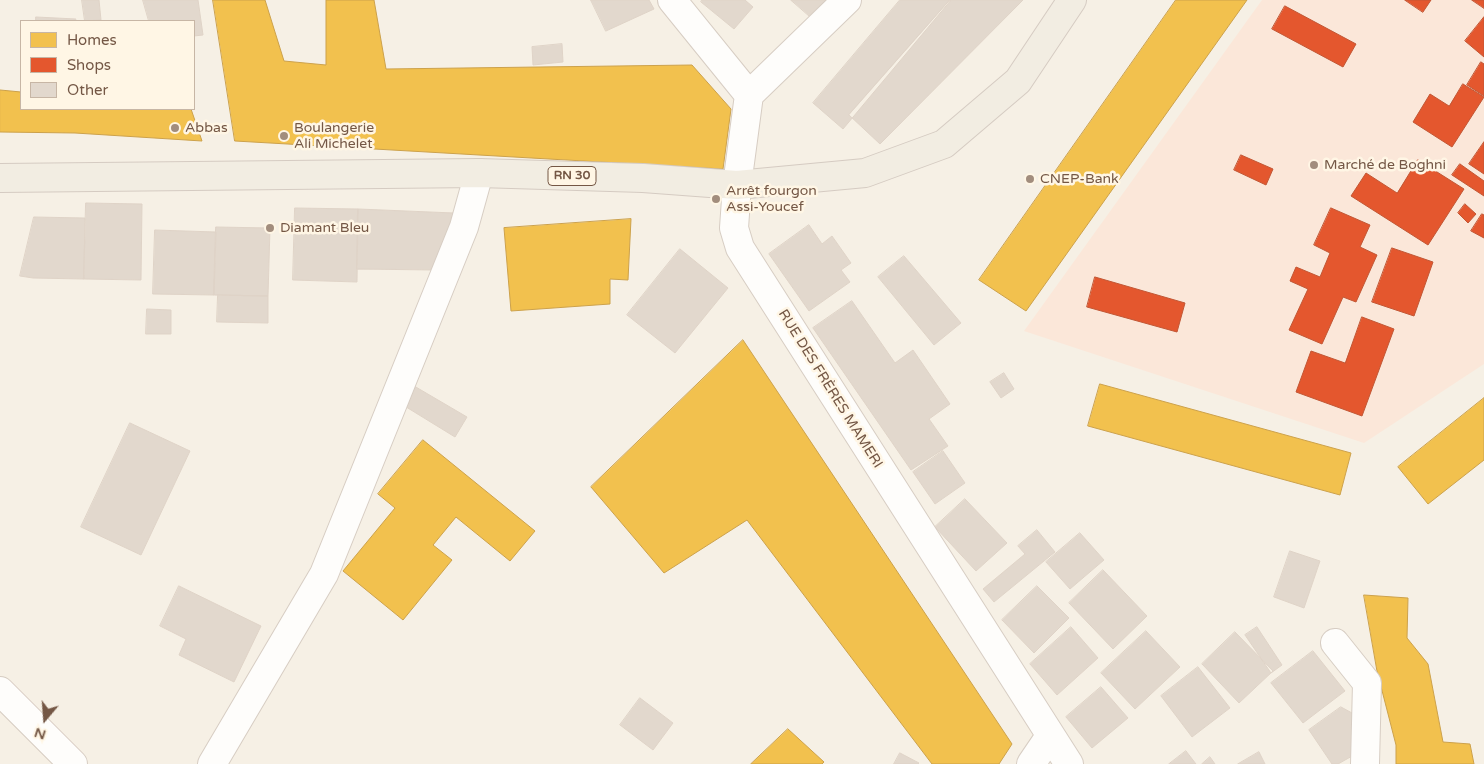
<!DOCTYPE html>
<html>
<head>
<meta charset="utf-8">
<style>
	body { margin:0 }
	#map { position:relative; width:1484px; height:764px; overflow:hidden; background:#f6f0e5; font-family:"Varela Round",sans-serif }
	canvas { display:block }
	.legend { position:absolute; left:20px; top:20px; width:175px; height:90px; box-sizing:border-box; background:#fff6e5; border:1px solid #c7b6a5; margin:0; padding:6px 9px; list-style:none; font-size:15px; color:#745745 }
	.legend li { display:flex; align-items:center; gap:10px; height:25px }
	.legend b { width:25px; border:1px solid #c7b6a5 }
	.north { position:absolute; left:20px; top:694px; width:50px; height:50px; -webkit-text-stroke:4px #fff6e5; paint-order:stroke; rotate:198deg; font-size:14px; font-weight:700; line-height:20px; text-align:center; color:#745745 }
	.north::after { content:''; display:block; margin:auto; width:18px; height:22px; background:#745745; clip-path:polygon(50% 0,100% 100%,50% 72%,0 100%) }
</style>
</head>
<body>
<div id="map">
<canvas width="1484" height="764"></canvas>
<ul class="legend">
<li><b style="height:14px;background:#f2c14e"></b>Homes</li>
<li><b style="height:14px;background:#e4572e"></b>Shops</li>
<li><b style="height:14px;background:#e2d8cd"></b>Other</li>
</ul>
<div class="north">N</div>
</div>
<script>
const ctx = document.querySelector('canvas').getContext('2d');
ctx.lineJoin = 'round';
function fillPath(path, color) { ctx.fillStyle = color; ctx.fill(path, 'evenodd'); }
function stroke(path, color, width, dash) { ctx.strokeStyle = color; ctx.lineWidth = width; ctx.lineCap = dash ? 'butt' : 'round'; ctx.setLineDash(dash || []); ctx.stroke(path); }
function drawText(font, color, halo, rows, align = 'center') {
  ctx.font = font + ' "Varela Round",sans-serif'; ctx.lineWidth = 5; ctx.setLineDash([]); ctx.textBaseline = 'middle'; ctx.strokeStyle = halo; ctx.fillStyle = color; for (const [text, x, y, turn = 0] of rows) {
    ctx.save(); ctx.translate(x, y); ctx.rotate((+turn || 0) * Math.PI / 180); ctx.textAlign = isNaN(turn) ? turn : align; if (halo) ctx.strokeText(text, 0, 0); ctx.fillText(text, 0, 0); ctx.restore();
  }
}
const commercial = new Path2D(`
	M1262 0H1484V364L1364 443 1024 331Z`);
const homes = new Path2D(`
	M213 0H265L284 61 326 65V0H374L386 69 692 65 731 109 723 169 235 141Z
	M1176 0H1247L1026 311 979 280Z
	M0 90 21 92V109H191L202 141 75 133 0 132Z
	M631 219 628 280 610 279V304L511 311 504 228Z
	M743 340 1012 744 999 764H932L747 520 664 573 591 487Z
	M1100 384 1351 453 1340 495 1088 426Z
	M1484 398V460L1428 504 1398 467Z
	M423 440 535 531 510 561 456 517 433 545 452 560 403 620 343 571 395 508 378 494Z
	M1364 595 1408 598 1407 638 1428 664 1443 742 1470 744 1474 764H1396V745L1377 671Z
	M788 729 824 762 822 764H751Z`);
const shops = new Path2D(`
	M1405 0H1431L1423 12Z
	M1472 0H1484V8Z
	M1285 6 1356 44 1343 67 1272 29Z
	M1484 17V57L1465 41Z
	M1481 62 1484 64V96L1467 85Z
	M1463 84 1484 97 1452 147 1413 122 1430 94 1449 106Z
	M1484 142V174L1469 164Z
	M1241 155 1273 169 1266 185 1234 170Z
	M1418 160 1464 189 1428 245 1351 196 1366 173 1397 193Z
	M1460 164 1484 181V196L1452 175Z
	M1465 204 1476 214 1468 223 1458 213Z
	M1331 208 1370 225 1360 247 1377 255 1356 302 1343 297 1322 344 1289 330 1308 289 1290 281 1296 267 1320 277 1330 253 1314 245Z
	M1482 214 1484 215V238L1471 231Z
	M1392 248 1433 262 1414 316 1372 302Z
	M1095 277 1185 303 1177 332 1087 307Z
	M1362 317 1394 329 1362 416 1296 392 1311 351 1345 363Z`);
const building = new Path2D(`
	M82 0H99L101 20 85 21Z
	M143 0H198L203 35 194 36V21H149Z
	M591 0H649L654 9 606 31Z
	M702 0H745L753 7 734 29 701 2Z
	M791 0H833L813 19Z
	M900 0H951L843 129 813 103Z
	M950 0H1023L880 144 849 115Z
	M36 17 76 19 75 21H36Z
	M562 44 563 62 533 65 532 47Z
	M86 203 142 204 141 280 84 279Z
	M295 208 358 209 357 282 293 280Z
	M358 209 454 213 434 270 357 269Z
	M34 217 85 218 84 279 33 278 20 276Z
	M809 225 822 244 832 236 851 263 841 270 850 282 809 311 769 254Z
	M216 227 270 228 268 296 214 295Z
	M155 230 216 232 214 295 153 294Z
	M680 249 728 288 675 353 627 315Z
	M904 256 961 323 934 345 878 277Z
	M218 295 268 296V323L217 322Z
	M852 301 895 363 913 350 950 404 929 419 948 446 911 470 813 328Z
	M147 309 171 310V334H146Z
	M1004 373 1014 389 1001 398 990 382Z
	M409 383 467 417 455 437 398 402Z
	M130 423 190 451 141 555 81 527Z
	M943 451 965 483 935 504 913 472Z
	M965 499 1007 543 976 571 935 527Z
	M1037 530 1055 552 994 602 983 589 1025 554 1018 546Z
	M1080 533 1104 560 1070 589 1046 562Z
	M1290 551 1320 561 1304 608 1274 597Z
	M1103 570 1147 616 1113 649 1069 603Z
	M179 586 261 626 234 682 179 655 186 639 160 626Z
	M1037 586 1069 618 1034 653 1002 620Z
	M1071 627 1098 658 1057 695 1030 664Z
	M1257 627 1282 665 1271 673 1245 635Z
	M1146 631 1180 667 1135 709 1101 673Z
	M1235 632 1273 671 1239 703 1202 664Z
	M1313 651 1345 691 1303 723 1271 683Z
	M1198 667 1230 708 1192 737 1161 696Z
	M1101 687 1128 718 1092 748 1066 717Z
	M640 698 673 723 653 750 620 725Z
	M1341 707 1363 719 1361 751 1338 764H1332L1309 730Z
	M1186 751 1196 764H1169Z
	M1259 752 1265 764H1238Z
	M900 753 919 763 918 764H894Z
	M1210 757 1215 764H1202Z`);
const minor = new Path2D(`
	M672 0 749 95 737 185 734 228 740 248 1069 764
	M749 95 847 0
	M1335 643 1367 683 1365 764
	M212 764 324 574 464 227 479 173
	M1031 764 1050 736`);
const secondary = new Path2D(`
	M0 691 73 764`);
const primary = new Path2D(`
	M0 178 479 173 643 178 737 185 865 173 944 144 1018 81 1072 0`);
const markers = [
	[175,128,5,"#a28d7d"],
	[284,136,5,"#a28d7d"],
	[1314,165,5,"#a28d7d"],
	[1030,179,5,"#a28d7d"],
	[716,199,5,"#a28d7d"],
	[270,228,5,"#a28d7d"]
];
const shields = [
	[572,176,48]
];
const shieldNames = [
	["RN 30",572,176]
];
const poiNames = [
	["Abbas",185,128],
	["Boulangerie",294,128],
	["Ali Michelet",294,144],
	["Marché de Boghni",1324,165],
	["CNEP-Bank",1040,179],
	["Arrêt fourgon",726,191],
	["Assi-Youcef",726,207],
	["Diamant Bleu",280,228]
];
const streetNames = [
	["RUE DES FRÈRES MAMERI",830,389,58]
];
fillPath(commercial, '#fbe7d9');
fillPath(homes, '#f2c14e');
stroke(homes, '#cca14b', 1);
fillPath(shops, '#e4572e');
stroke(shops, '#c25735', 1);
fillPath(building, '#e2d8cd');
stroke(building, '#dfd3c7', 1);
stroke(minor, '#d7cdc3', 30);
stroke(secondary, '#d6ccc2', 30);
stroke(primary, '#d5cbc2', 30);
stroke(minor, '#fefdfb', 28);
stroke(secondary, '#fefdfb', 28);
stroke(primary, '#f2ede2', 28);
for (const [x, y, r, color] of markers) { const dot = new Path2D(); dot.arc(x, y, r, 0, 2 * Math.PI); ctx.fillStyle = color; ctx.fill(dot); stroke(dot, '#fff6e5', 2); }
for (const [x, y, w] of shields) { const box = new Path2D(); box.roundRect(x - w / 2, y - 9.5, w, 19, 4); ctx.fillStyle = '#fff6e5'; ctx.fill(box); stroke(box, '#745745', 1); }
drawText('bold 12px', '#745745', null, shieldNames);
drawText('14px', '#745745', '#fff6e5', poiNames, 'left');
drawText('14px', '#745745', '#fff6e5', streetNames);
</script>
</body>
</html>
